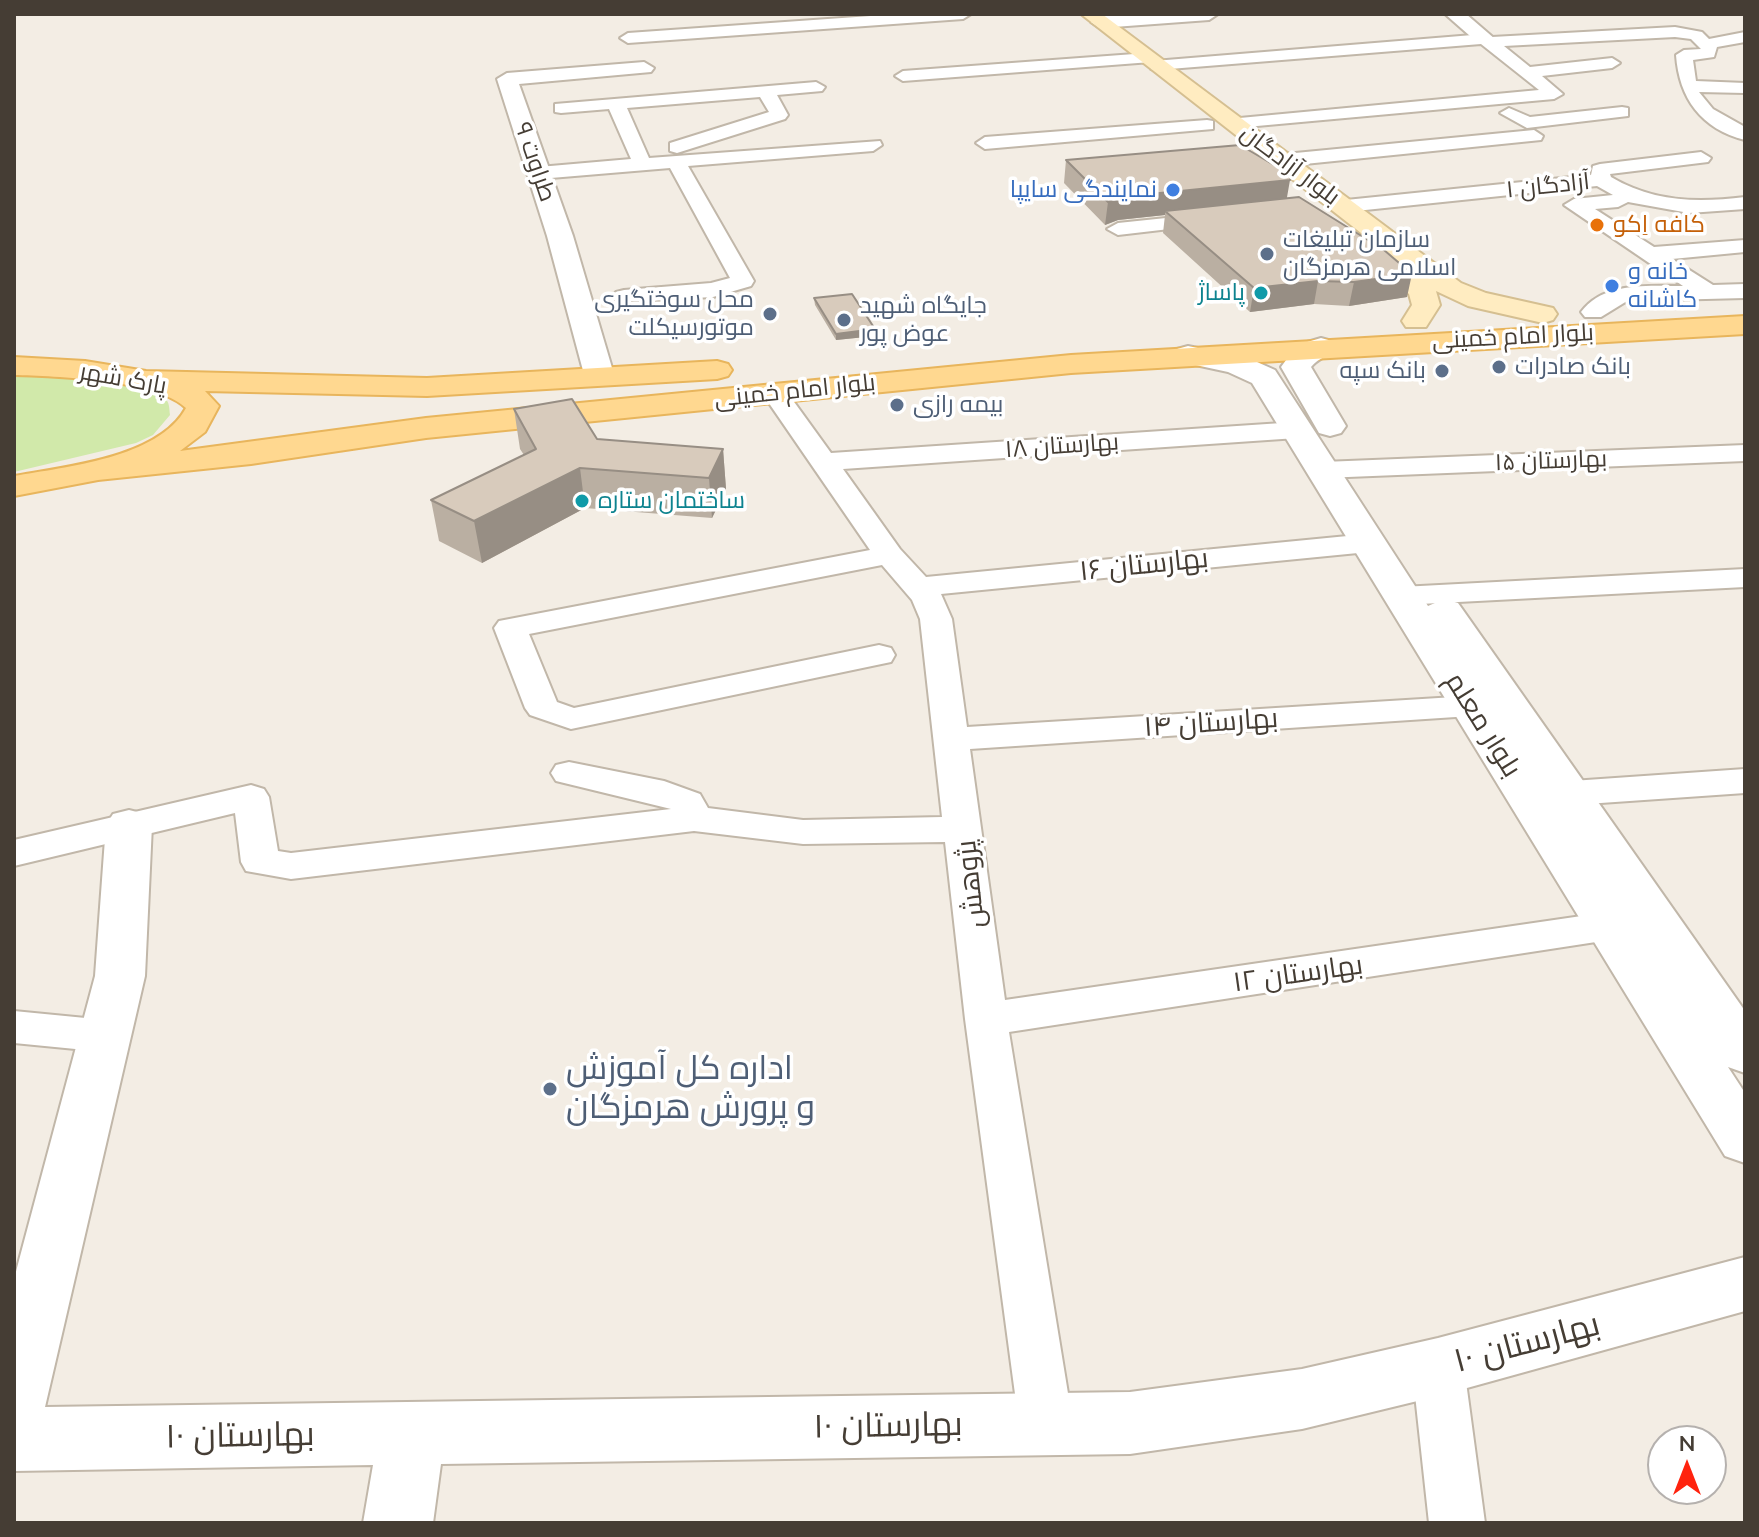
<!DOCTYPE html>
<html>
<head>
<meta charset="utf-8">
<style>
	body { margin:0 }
	#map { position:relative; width:1759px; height:1537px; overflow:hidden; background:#f3ede4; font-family:Mulish,sans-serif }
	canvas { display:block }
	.frame { position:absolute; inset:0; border:16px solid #453d34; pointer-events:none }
	.north { position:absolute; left:1647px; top:1425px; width:80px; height:80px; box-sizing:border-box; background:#fff; border:2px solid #b5b1ae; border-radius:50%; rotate:0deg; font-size:22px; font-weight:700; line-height:32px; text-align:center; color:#453d34 }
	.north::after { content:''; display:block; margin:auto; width:28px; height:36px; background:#ff230e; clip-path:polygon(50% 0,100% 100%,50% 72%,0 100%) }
</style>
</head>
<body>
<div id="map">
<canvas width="1759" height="1537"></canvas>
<div class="frame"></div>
<div class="north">N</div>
</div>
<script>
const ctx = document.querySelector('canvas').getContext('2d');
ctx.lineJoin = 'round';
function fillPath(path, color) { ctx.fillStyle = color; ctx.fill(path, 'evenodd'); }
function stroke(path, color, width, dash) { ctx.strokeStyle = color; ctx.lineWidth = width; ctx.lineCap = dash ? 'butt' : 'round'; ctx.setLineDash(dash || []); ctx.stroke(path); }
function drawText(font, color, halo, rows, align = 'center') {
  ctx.font = font + ' Mulish,Cairo,sans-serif'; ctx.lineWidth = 7; ctx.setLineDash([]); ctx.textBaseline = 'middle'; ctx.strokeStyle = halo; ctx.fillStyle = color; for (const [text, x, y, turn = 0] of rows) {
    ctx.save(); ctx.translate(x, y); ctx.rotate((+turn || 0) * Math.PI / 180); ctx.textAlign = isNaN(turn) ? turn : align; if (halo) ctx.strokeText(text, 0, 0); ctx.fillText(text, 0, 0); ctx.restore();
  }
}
const green = new Path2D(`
	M14 374C46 375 141 379 164 398 170 402 169 408 170 415L153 435 136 443 14 472Z`);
const minor = new Path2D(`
	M899 14H971L963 19 628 43 620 38 628 33Z
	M1675 27 1702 32 1709 39 1745 32V42L1717 47 1714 57 1693 60 1696 81 1745 83V93L1699 92 1713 109 1745 127V140C1701 129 1679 98 1676 55L1684 50 1701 49 1691 39 1675 37 1504 46 1530 67 1612 58 1620 63 1612 68 1542 76 1563 94 1554 99 1235 128 1226 123 1229 119 1539 90 1481 44 1157 70 1151 69V62L903 81 895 76 903 71 1148 53 1154 55V61L1485 34 1492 37Z
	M816 82 825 87 822 91 777 95 788 115 785 119 677 153 670 151V143L769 112 760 97 627 108 649 158 880 141 882 145 873 151 688 166 754 281 751 286 713 297 616 302 612 297 616 292 624 290 711 283 730 278 670 168 539 179 529 173 539 167 631 159 609 109 561 113 555 112V104Z
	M1622 107 1628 108V116L1527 128 1500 113 1509 108 1530 117Z
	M1207 120 1213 121V129L985 149 976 143 985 137Z
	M1534 130 1543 136 1541 140 1285 166 1275 160 1285 154Z
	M1701 152 1711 158 1708 162 1610 174 1611 177C1653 202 1697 203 1745 197V209L1689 213 1628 202 1618 207 1595 209 1654 247 1745 240V252L1672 259 1713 285 1745 284V298L1627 301 1601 317H1585L1581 312C1604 281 1649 286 1683 286L1564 205 1574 199 1613 195 1597 186 1346 212 1336 206 1346 200 1591 175 1593 166 1600 164Z
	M1214 213 1221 215 1224 219 1221 223 1118 235 1107 229 1118 223Z
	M775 385 784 388 831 453 1297 422 1306 424 1310 430 1306 436 1297 438 843 469 900 549 926 577 1368 534 1379 537 1383 543 1379 549 1368 552 941 594 952 619 967 727 1471 696 1483 699 1488 706 1483 713 1471 716 970 749 1005 1000 1609 912 1623 916 1629 926 1623 936 1609 940 1009 1032 1073 1424 1065 1442 1046 1450 1027 1442 1019 1424 965 1019 945 842 803 844 694 831 291 879 246 871 241 862 235 813 14 866V840L251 785 264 789 269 797 278 851 291 853 671 809 556 781 551 773 556 765 569 762 664 781 700 794 708 808 803 820 942 817 920 619 912 600 882 565 529 634 557 702 574 708 879 645 891 648 895 655 891 662 571 729 530 715 525 708 494 628 499 621 870 550 762 393Z
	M1745 445V461L1323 478 1313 476 1309 470 1313 464 1323 462Z
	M1745 569V587L1401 605 1390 603 1385 596 1390 589 1401 587Z
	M1745 769V793L1543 807 1530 803 1525 795 1530 787 1543 783Z
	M14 1011 106 1020 121 1024 128 1036 121 1048 106 1052 14 1043Z
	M1438 1343 1457 1350 1464 1367 1485 1523H1429L1412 1367 1419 1350Z`);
const tertiary = new Path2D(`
	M1132 14H1218L1209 20 1100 28 1091 22 1100 16Z
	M1445 14H1466L1495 39 1492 43H1478Z
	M644 62 654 68 651 72 519 84 573 236 615 378 611 385H589L585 378 547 236 497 79 507 73Z
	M1321 338 1332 341 1336 347C1329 357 1319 357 1311 367L1346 426 1341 433 1330 436 1319 433 1281 367 1297 345Z
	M1188 346 1248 358 1275 370 1428 606 1444 599 1458 603 1745 1011V1073L1728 1067 1745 1093V1163L1725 1156 1252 383 1228 372 1177 361 1173 355 1177 349Z
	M129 810 145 814 152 825 145 976 45 1407 1130 1392 1302 1369 1438 1338 1745 1257V1311L1438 1396 1302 1429 1130 1454 441 1464 433 1523H363L373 1465 14 1471V1279L95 976 106 825 113 814Z`);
const secondary = new Path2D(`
	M1081 14H1102L1461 283 1486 293 1553 308 1557 314 1553 320 1543 323 1468 306 1436 291 1440 305 1426 327H1406L1402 321 1412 305 1409 294 1375 265 1379 259 1393 258Z`);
const primary = new Path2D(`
	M1745 316V334L1071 373 426 438 251 464 98 480 14 496V476C65 467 159 458 186 408 157 380 55 376 14 375V357L85 361 146 371 427 378 717 361 728 364 732 370 728 376 717 379 427 396 205 391 219 406 205 432 180 451 426 418 1071 355Z`);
const wall = new Path2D(`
	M1066 160 1287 199 1407 297 1349 306 1314 304 1250 312 1163 233 1165 215 1118 220 1105 225 1064 183Z
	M814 298 875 329V336L836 340 815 305Z
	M514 409 597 439 723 449 726 489 712 518 585 508 482 563 439 541 431 500 524 455 520 449Z`);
const shadedWall = new Path2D(`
	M1290 180 1286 203 1165 211V215L1118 220 1105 225 1108 202 1120 197Z
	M1412 274 1407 297 1349 306 1354 282Z
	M1318 281 1314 304 1250 312 1254 288Z
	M875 329V336L836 340V334Z
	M723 449 726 489 712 518 709 478Z
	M580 468 585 508 482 563 474 521Z`);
const building = new Path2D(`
	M1240 145 1291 175 1290 180 1120 197 1108 202 1066 160Z
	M1299 197 1384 250 1412 274 1354 282 1318 281 1254 288 1165 211Z
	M852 294 875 329 836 334 814 298Z
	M572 399 597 439 723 449 709 478 580 468 474 521 431 500 536 449 514 409Z`);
const markers = [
	[1173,190,8,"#3f7fe0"],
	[1597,225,8,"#e8710a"],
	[1267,254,8,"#5c6f8a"],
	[1612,286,8,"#3f7fe0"],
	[1261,293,8,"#0f9aa8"],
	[770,314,8,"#5c6f8a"],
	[844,320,8,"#5c6f8a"],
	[1499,367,8,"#5c6f8a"],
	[1442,371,8,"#5c6f8a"],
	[897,405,8,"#5c6f8a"],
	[582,501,8,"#0f9aa8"],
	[550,1089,8,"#5c6f8a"]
];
const farStreetnames = [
	["طراوت ۹",535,162,71],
	["بلوار آزادگان",1290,165,37],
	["آزادگان ۱",1548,186,-6],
	["بلوار امام خمینی",1513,337,-3],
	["پارک شهر",123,379,10],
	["بلوار امام خمینی",795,391,-6],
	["بهارستان ۱۸",1062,446,-4],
	["بهارستان ۱۵",1551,461,-2]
];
const farShopnames = [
	["نمایندگی سایپا",1157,190],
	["خانه و",1628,272,"left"],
	["کاشانه",1628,300,"left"]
];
const farFoodnames = [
	["کافه اِکو",1613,225]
];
const farServicenames = [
	["سازمان تبلیغات",1283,240],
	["اسلامی هرمزگان",1283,268],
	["محل سوختگیری",754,300,"right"],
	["موتورسیکلت",754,328,"right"],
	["جایگاه شهید",860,306],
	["عوض پور",860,334],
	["بانک صادرات",1515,367],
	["بانک سپه",1426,371,"right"],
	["بیمه رازی",913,405]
];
const farCulturenames = [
	["پاساژ",1245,293],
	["ساختمان ستاره",598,501,"left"]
];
const streetNames = [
	["بهارستان ۱۶",1144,565,-6],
	["بهارستان ۱۴",1211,723,-4],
	["بلوار معلم",1483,725,58],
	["پژوهش",971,884,-96],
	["بهارستان ۱۲",1298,974,-8]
];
const nearServicenames = [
	["اداره کل آموزش",566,1069],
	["و پرورش هرمزگان",566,1108]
];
const nearStreetnames = [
	["بهارستان ۱۰",1527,1343,-15],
	["بهارستان ۱۰",888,1426,-1],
	["بهارستان ۱۰",240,1436,-1]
];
fillPath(green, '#d1e9aa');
stroke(minor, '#c1b7a9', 4);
stroke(tertiary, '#c1b7a9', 4);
stroke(secondary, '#d5bf91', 4);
stroke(primary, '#e8b55c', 4);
fillPath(minor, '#fff');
fillPath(tertiary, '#fff');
fillPath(secondary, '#ffecc1');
fillPath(primary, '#ffd890');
fillPath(wall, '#baafa2');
fillPath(shadedWall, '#978e84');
fillPath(building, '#d8cbbc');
stroke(building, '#978e84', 2);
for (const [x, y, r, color] of markers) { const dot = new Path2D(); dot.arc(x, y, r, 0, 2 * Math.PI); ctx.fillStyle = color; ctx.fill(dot); stroke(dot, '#fff', 3); }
drawText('24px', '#453d34', '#fff', farStreetnames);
drawText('24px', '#366cbe', '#fff', farShopnames, 'right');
drawText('24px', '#c56008', '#fff', farFoodnames, 'left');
drawText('24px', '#4e5e75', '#fff', farServicenames, 'left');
drawText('24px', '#0d838f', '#fff', farCulturenames, 'right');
drawText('28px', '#453d34', '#fff', streetNames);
drawText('34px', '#4e5e75', '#fff', nearServicenames, 'left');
drawText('34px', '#453d34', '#fff', nearStreetnames);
</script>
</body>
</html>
